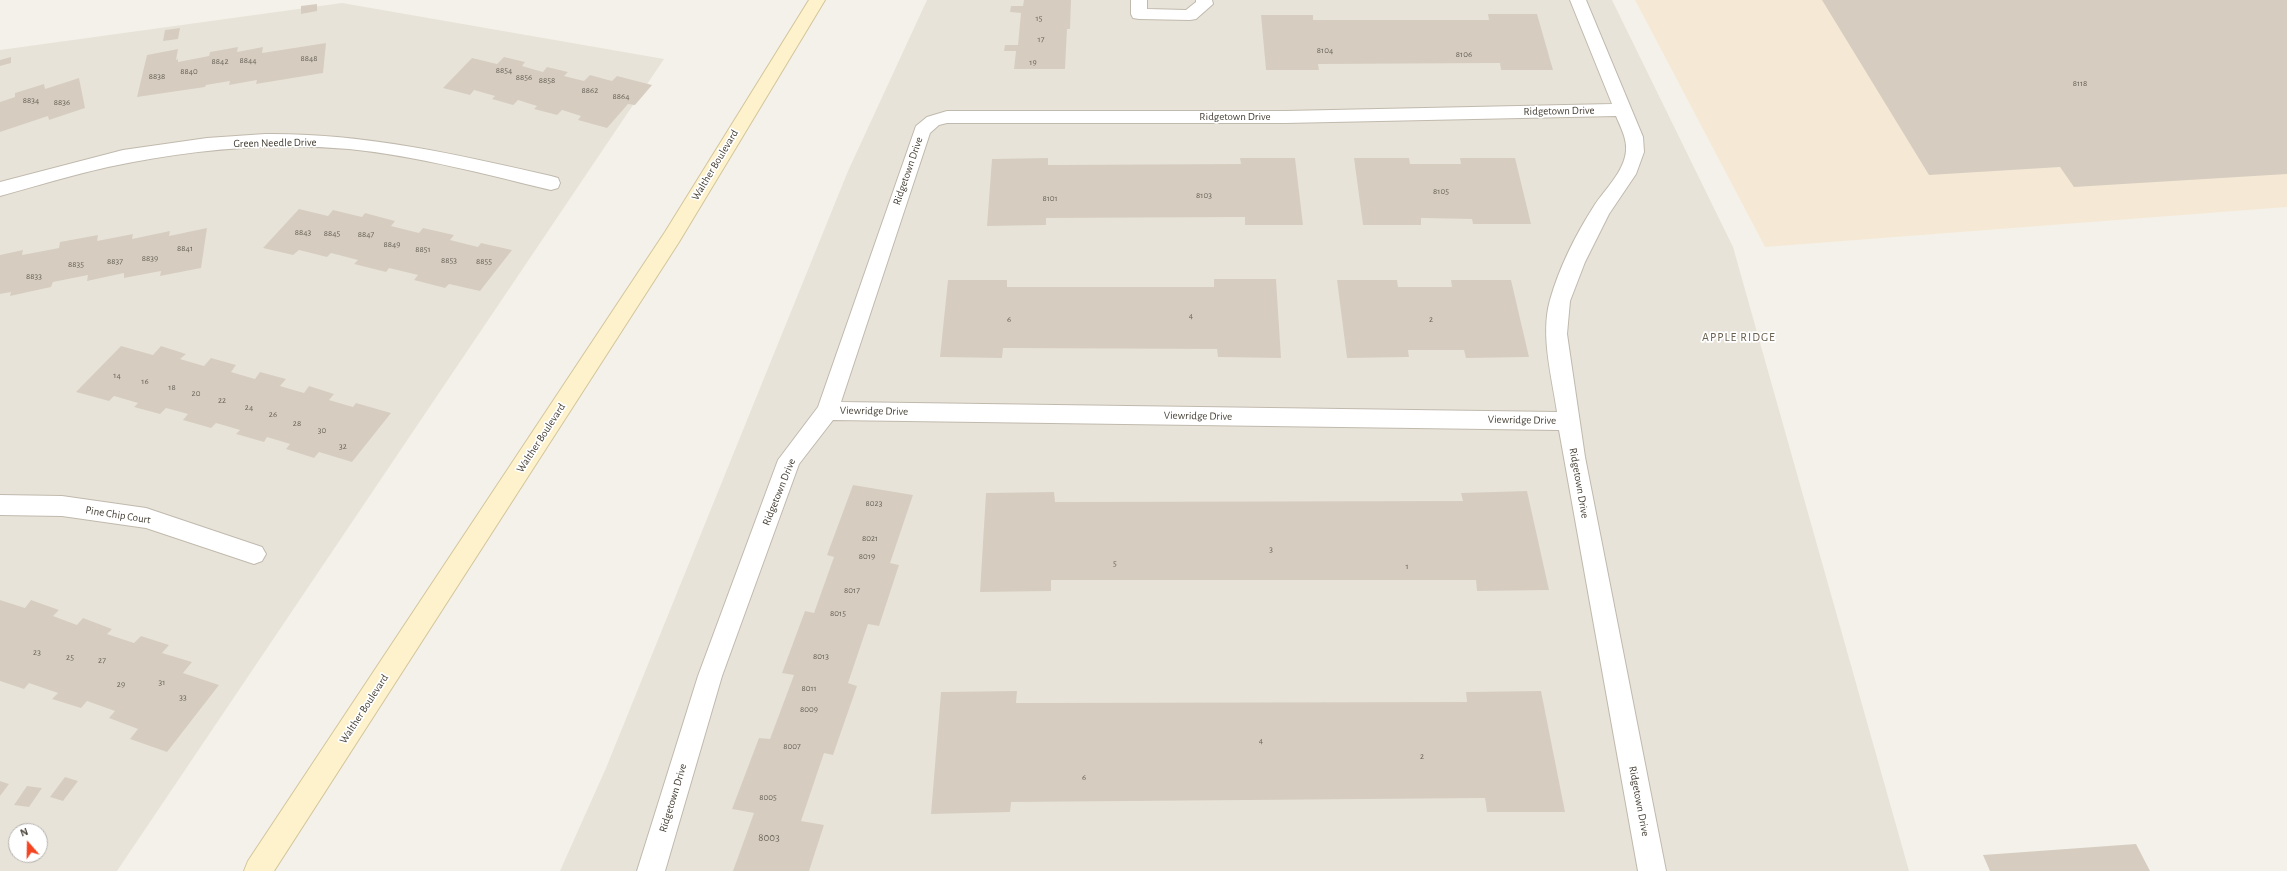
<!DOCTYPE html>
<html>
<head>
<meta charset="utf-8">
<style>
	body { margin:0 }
	#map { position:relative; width:2287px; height:871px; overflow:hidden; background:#f4f1ea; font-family:"Alegreya Sans",sans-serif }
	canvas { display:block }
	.north { position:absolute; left:8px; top:823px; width:40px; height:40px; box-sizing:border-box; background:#fff; border:1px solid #b6b3af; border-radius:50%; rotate:340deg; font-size:11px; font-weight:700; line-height:16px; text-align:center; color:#484238 }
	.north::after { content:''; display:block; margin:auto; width:14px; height:18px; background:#f44422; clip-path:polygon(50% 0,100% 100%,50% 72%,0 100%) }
</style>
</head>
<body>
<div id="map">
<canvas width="2287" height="871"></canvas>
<div class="north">N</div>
</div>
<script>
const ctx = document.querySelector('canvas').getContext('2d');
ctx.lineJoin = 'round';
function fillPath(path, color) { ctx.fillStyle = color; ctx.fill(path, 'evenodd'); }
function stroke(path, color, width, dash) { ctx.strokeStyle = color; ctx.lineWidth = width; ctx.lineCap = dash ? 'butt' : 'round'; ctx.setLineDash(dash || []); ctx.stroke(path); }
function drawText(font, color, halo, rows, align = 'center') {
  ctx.font = font + ' "Alegreya Sans",sans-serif'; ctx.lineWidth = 3.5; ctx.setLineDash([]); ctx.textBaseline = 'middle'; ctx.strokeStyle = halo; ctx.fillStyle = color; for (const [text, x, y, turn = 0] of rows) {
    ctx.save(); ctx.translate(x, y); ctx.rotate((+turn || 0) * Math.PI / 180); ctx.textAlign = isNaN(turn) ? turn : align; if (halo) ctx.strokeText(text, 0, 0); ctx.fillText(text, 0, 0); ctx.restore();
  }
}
const residential = new Path2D(`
	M927 0H1612L1733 247 1909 871H560L606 768 848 171Z
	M342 3 664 59 117 871H0V50ZM16 831H40V855H16Z`);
const commercial = new Path2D(`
	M1635 0H2287V207L1765 247Z`);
const building = new Path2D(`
	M1024 0H1071L1070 29H1067L1065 69H1014L1016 51H1004L1005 45H1018L1021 13 1010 12 1011 6H1023Z
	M1822 0H2287V174L2074 187 2060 167 1929 175Z
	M317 4V11L301 14V6Z
	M1488 14H1537L1553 70H1501L1500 63 1318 64 1319 70H1266L1261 15H1313V20H1489Z
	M180 28 178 39 163 41 165 30Z
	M326 43 323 73 256 84 257 80 229 85 230 81 206 85 205 87 137 97 147 55 178 49 176 60 178 59V62L209 56 210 52 238 47 237 52 263 47 262 53Z
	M11 57V63L0 66V60Z
	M504 57 525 62 522 66 543 72 547 67 568 72 564 76 584 81 590 75 612 81 617 76 652 85 635 105 628 104 607 128 578 120 581 116 562 110 557 115 534 109 537 106 518 100 513 105 492 99 495 96 474 90 470 95 443 88 472 58 497 64Z
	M79 78 85 108 49 120 48 116 0 132V102L15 97V93L44 84 45 89Z
	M1048 158V165L1241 164 1240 158H1295L1303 225H1245V217L1046 218V225L987 226 992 159Z
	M1354 158H1409L1410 164H1461L1460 158H1515L1531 224H1473L1472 219 1421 218V225H1363Z
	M299 209 328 216 333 210 362 217 365 213 395 221 391 226 419 233 423 228 454 235 450 240 478 247 481 243 512 250 480 291 449 284 445 288 414 280 418 275 389 268 386 272 354 264 358 260 331 253 327 257 299 250 293 255 263 248Z
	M207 228 201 268 160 276 161 271 124 278V273L87 281 88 275 53 282 51 287 10 296 11 292 0 294V255L23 250 22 255 59 248 60 242 98 235 97 241 133 234 132 239 170 231 169 236Z
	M1214 279H1276L1281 358 1218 357 1217 349 1003 348 1002 358 940 357 948 280H1007V287H1214Z
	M1337 280H1397L1398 287H1452L1451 280H1511L1529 357 1466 358 1464 350H1408L1409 357 1347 358Z
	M121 346 153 355 161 346 186 354 180 359 204 366 211 358 236 365 231 372 255 379 260 372 286 379 280 386 304 393 309 386 334 394 329 400 353 407 356 403 391 413 352 462 319 452 314 458 286 449 290 444 267 437 264 442 236 434 240 430 216 423 211 428 183 420 188 414 166 408 160 414 134 407 138 403 114 396 109 401 76 392Z
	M853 485 913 495 890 563 899 565 879 626 868 624 848 683 857 686 833 755 824 753 801 821 824 825 809 871H733L754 813 732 809 759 738 770 739 794 675 782 673 805 611 814 613 834 557 827 555Z
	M1527 491 1549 590 1477 591 1476 580H1051V591L980 592 986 493 1054 492 1055 502 1463 501 1461 493Z
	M0 600 25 608 31 600 59 610 53 616 77 625 83 618 112 629 107 634 134 643 141 636 169 645 162 653 192 662 183 673 219 685 167 752 130 739 138 729 109 718 115 711 87 701 81 708 52 699 58 693 29 683 24 689 0 681Z
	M1017 691 1016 703 1467 702 1466 692 1541 691 1565 812H1487L1485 798 1011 802 1010 812 931 814 941 692Z
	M65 777 78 781 63 801 50 797Z
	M0 781 9 784 0 796Z
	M27 786 42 788 29 807 14 805Z
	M2136 844 2150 871H1990L1983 855Z`);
const minor = new Path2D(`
	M1131 0H1147V9L1186 10 1196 2V0H1212L1213 4 1196 19 1190 20 1139 19 1133 18 1131 14Z
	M1570 0H1586L1643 137 1644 152 1636 174 1609 214 1585 262 1570 301 1567 334 1585 457 1666 871H1638L1559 430 833 420 799 464 722 676 665 871H637L698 676 778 460 818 407 916 126 927 117 947 111H1285L1612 104ZM1616 116C1621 128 1627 139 1626 151 1624 172 1605 189 1594 206 1576 234 1559 268 1550 300 1540 335 1552 377 1557 412L841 402 930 133 939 125 947 123H1285Z
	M265 134C363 133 456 154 551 176L558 178 560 183 558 188 551 190C484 174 417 156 349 149 269 142 187 150 108 167 72 175 36 186 0 196V182L123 150 207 138Z
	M0 495 62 496 146 508 262 547 266 554 262 561 254 564 146 528 62 516 0 515Z`);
const secondary = new Path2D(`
	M809 0H825L679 242 274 871H244L248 861 665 232Z`);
const numberNames = [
	["15",1039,18],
	["17",1041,39],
	["8104",1325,50],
	["8106",1464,54],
	["8848",309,58],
	["8844",248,60],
	["8842",220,61],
	["19",1033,62],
	["8854",504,70],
	["8840",189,71],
	["8838",157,76],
	["8856",524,77],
	["8858",547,80],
	["8118",2080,83],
	["8862",590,90],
	["8864",621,96],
	["8834",31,100],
	["8836",62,102],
	["8105",1441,191],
	["8103",1204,195],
	["8101",1050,198],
	["8843",303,232],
	["8845",332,233],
	["8847",366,234],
	["8849",392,244],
	["8841",185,248],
	["8851",423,249],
	["8839",150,258],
	["8853",449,260],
	["8837",115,261],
	["8855",484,261],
	["8835",76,264],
	["8833",34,276],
	["4",1191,315],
	["6",1009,319],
	["2",1431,319],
	["14",117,375],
	["16",145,381],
	["18",172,387],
	["20",196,393],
	["22",222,400],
	["24",249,407],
	["26",273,414],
	["28",297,423],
	["30",322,430],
	["32",343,446],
	["8023",874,503],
	["8021",870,538],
	["3",1271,549],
	["8019",867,556],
	["5",1115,563],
	["1",1407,566],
	["8017",852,590],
	["8015",838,613],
	["23",37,652],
	["8013",821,656],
	["25",70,657],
	["27",102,660],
	["31",162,682],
	["29",121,684],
	["8011",809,688],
	["33",183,697],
	["8009",809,709],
	["4",1261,740],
	["8007",792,746],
	["2",1422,756],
	["6",1084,777],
	["8005",768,797]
];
const streetNames = [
	["Ridgetown Drive",1559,111,-1],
	["Ridgetown Drive",1235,117],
	["Green Needle Drive",275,143,-1],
	["Walther Boulevard",715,165,-59],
	["Ridgetown Drive",908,171,-71],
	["Viewridge Drive",874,411,1],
	["Viewridge Drive",1198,416,1],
	["Viewridge Drive",1522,420,1],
	["Walther Boulevard",541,438,-57],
	["Ridgetown Drive",1579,483,80],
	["Ridgetown Drive",779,492,-68],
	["Pine Chip Court",118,515,9],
	["Walther Boulevard",364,709,-57],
	["Ridgetown Drive",673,798,-73],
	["Ridgetown Drive",1639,801,79]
];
const nearNumbernames = [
	["8003",769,838]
];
const neighbourhoodNames = [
	["APPLE RIDGE",1739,337]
];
fillPath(residential, '#e8e3d8');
fillPath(commercial, '#f5e9d6');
fillPath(building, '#d6cdc0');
stroke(minor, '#c0b9ad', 2);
stroke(secondary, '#d3c59b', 2);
fillPath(minor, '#fff');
fillPath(secondary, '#fdf2cb');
drawText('9px', '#6c655a', null, numberNames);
drawText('11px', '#484238', '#fff', streetNames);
drawText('11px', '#6c655a', null, nearNumbernames);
ctx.letterSpacing = '1px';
drawText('12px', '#6b6050', '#fff', neighbourhoodNames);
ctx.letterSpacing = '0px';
</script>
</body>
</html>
